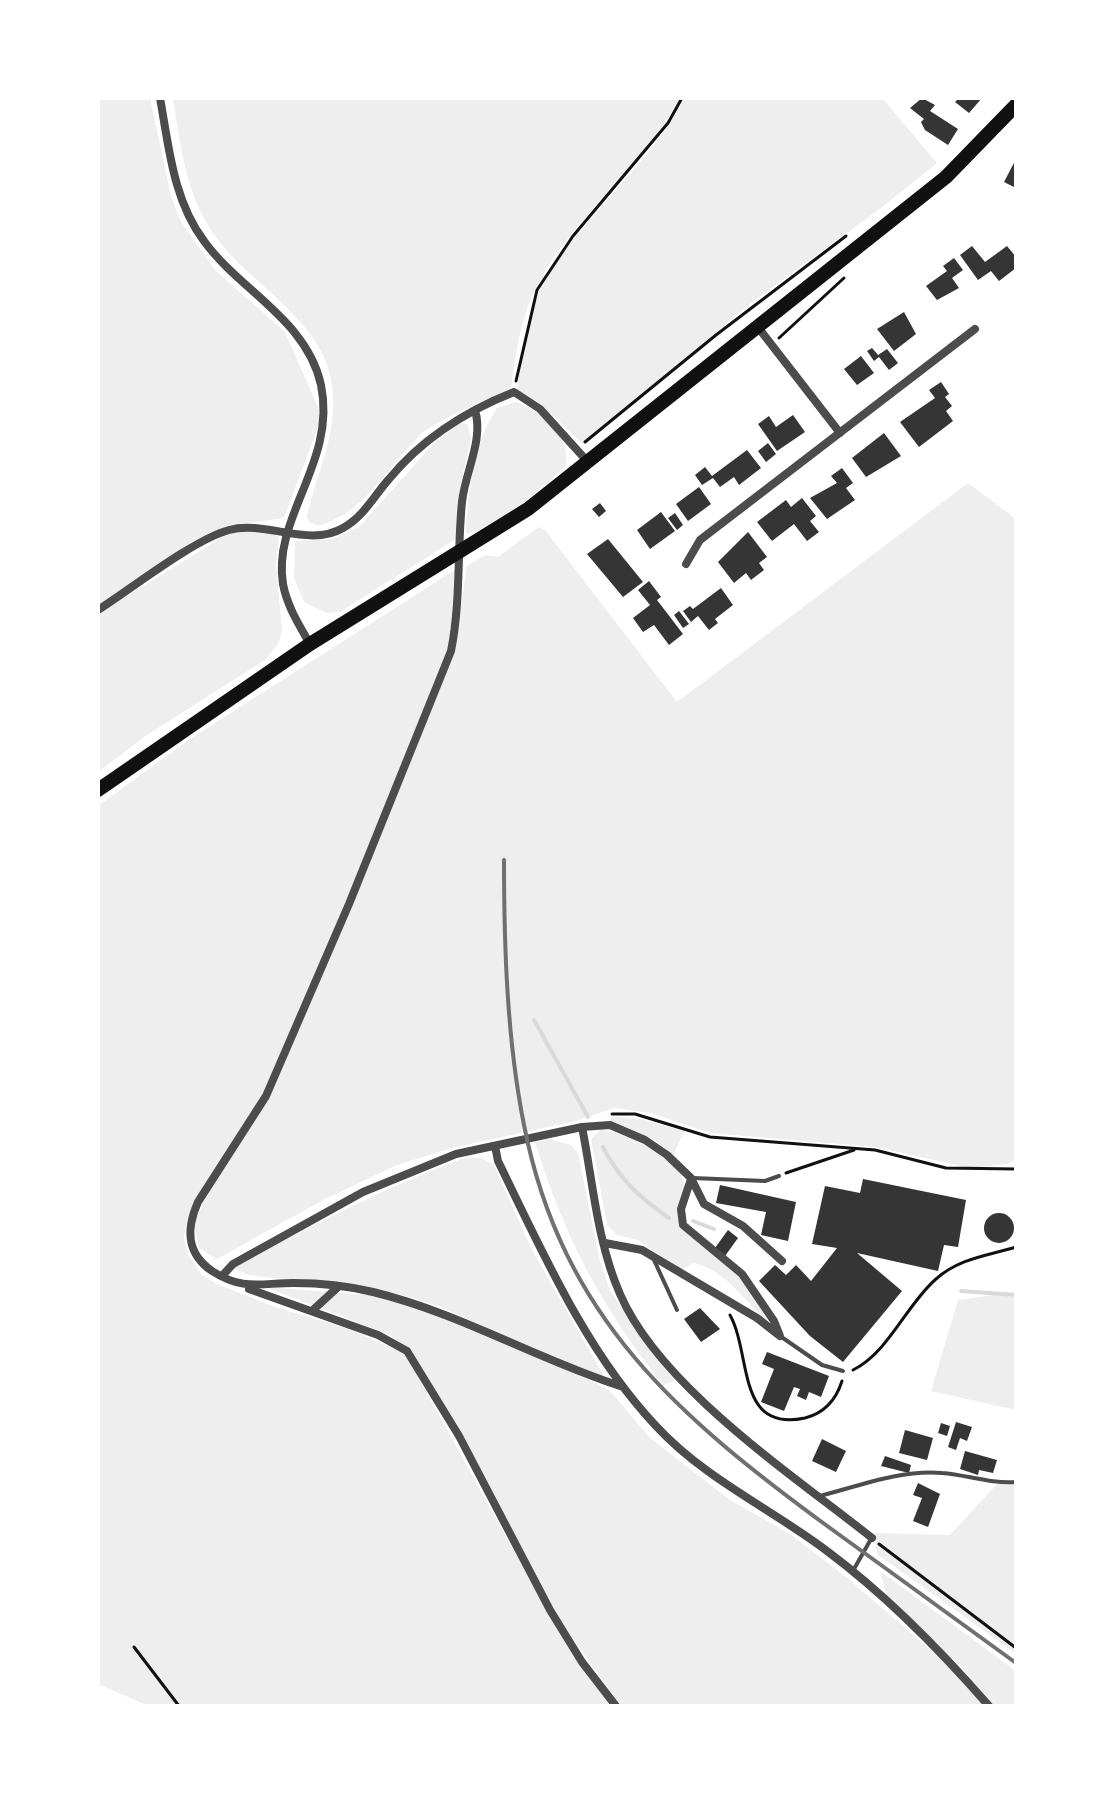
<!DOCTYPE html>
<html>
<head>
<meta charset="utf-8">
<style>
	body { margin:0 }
	#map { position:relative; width:1114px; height:1804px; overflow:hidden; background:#fff; font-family:Georgia,serif }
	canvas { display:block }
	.frame { position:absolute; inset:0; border:100px solid #fff; pointer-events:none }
</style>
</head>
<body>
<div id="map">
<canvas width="1114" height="1804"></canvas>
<div class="frame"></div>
</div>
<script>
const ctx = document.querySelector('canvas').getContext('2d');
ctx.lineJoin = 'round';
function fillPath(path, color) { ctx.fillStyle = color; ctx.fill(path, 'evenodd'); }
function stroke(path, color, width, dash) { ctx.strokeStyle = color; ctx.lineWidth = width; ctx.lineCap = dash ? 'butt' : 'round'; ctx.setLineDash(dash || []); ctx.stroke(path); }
const green = new Path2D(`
	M98 98H150L171 196 180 220 215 270 285 332 322 416 284 518 227 526 98 605Z
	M173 98H680C641 168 572 217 536 288 521 317 515 357 511 389 494 396 434 422 422 433 386 468 369 510 318 526L308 521 307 515C317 474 335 439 333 396 331 319 245 286 209 227 185 188 180 142 173 98Z
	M685 98H882L937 163 881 208 750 304 582 444 543 406 517 390C522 358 526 317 541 288 580 218 647 168 685 98Z
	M516 402C541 410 576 440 564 469L522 504 474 533H466C468 492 474 442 497 408Z
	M461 423 467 424 471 438 461 482 456 539 340 612 327 613 304 602 294 578 295 541 333 539 359 527 435 442Z
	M968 483 1016 519V1158L1008 1164 971 1168 875 1147 710 1133 651 1113 614 1108 576 1121 452 1148 397 1165 325 1199 217 1259 199 1248 194 1223 212 1186 268 1099 454 654 467 566 485 555 498 557 539 527 545 530 677 702Z
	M261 529 279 537 276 564 282 630 279 643 265 660 144 737 98 772V614L229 533Z
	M456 569V596L447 649 346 903 263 1093 208 1181 187 1220 184 1238 189 1256 202 1275 217 1284 275 1307 343 1327 405 1353 547 1611 613 1706H149L98 1684V806L187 741Z
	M616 1117 641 1119 684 1131 673 1156 655 1140 609 1120Z
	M600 1130C622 1130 674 1158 683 1179 688 1190 675 1210 680 1227L741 1278 769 1322C743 1302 728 1270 693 1263L681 1270 638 1240 617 1235 607 1225 591 1139Z
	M549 1139 571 1145 578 1153 600 1261 610 1291 675 1381 663 1385C601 1306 564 1237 535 1142Z
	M467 1157 481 1158 494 1165 532 1250 604 1376C544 1360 492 1327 435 1305 376 1283 310 1283 249 1275L233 1268C310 1227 384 1187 467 1157Z
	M265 1287 368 1295 431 1311 594 1382 610 1391 650 1438 730 1500 790 1534 845 1576 955 1671 986 1706H622C536 1597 476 1470 409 1349L390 1335Z
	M1016 1292V1410L931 1391 958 1300Z
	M1016 1483V1654L877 1554 875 1533 950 1535 997 1484Z
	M880 1571 1016 1671V1706H994L960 1666 887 1597Z`);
const stream = new Path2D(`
	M534 1020 588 1117
	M603 1147C619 1179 640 1198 669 1218
	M693 1221 714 1229
	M961 1291 1016 1295`);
const building = new Path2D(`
	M922 98 935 105 930 111 958 129 948 145 925 130 921 122 924 119 910 108Z
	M959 98H982L969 113 955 102Z
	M1016 159V188L1004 182Z
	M972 246 985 262 1007 246 1016 257V268L999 281 991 271 978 280 960 255Z
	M954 258 963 270 952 278 959 288 937 300 926 286 947 271 943 266Z
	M904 312 916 334 894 351 877 329Z
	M872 348 878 355 887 349 898 363 889 370 879 357 874 361 867 351Z
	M861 356 874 373 857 385 844 369Z
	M941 382 949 394 945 397 952 406 946 411 953 421 919 447 900 422 935 398 929 390Z
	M793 415 805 432 777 451 758 424 769 416 776 427Z
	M884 433 901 456 866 477 852 458Z
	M768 443 776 454 766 462 758 451Z
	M747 450 761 468 739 485 734 477 720 487 713 478 702 485 695 475 705 467 712 476Z
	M842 468 853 483 846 488 855 500 827 519 810 498 837 483 831 476Z
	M699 487 711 504 688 521 676 504Z
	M802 498 816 516 810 521 819 532 807 541 794 524 772 541 757 522 786 500 791 507Z
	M600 503 606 511 599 517 592 509Z
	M661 512 675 531 650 549 637 530Z
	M675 513 683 525 677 530 668 518Z
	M748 532 767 557 759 563 764 570 751 580 746 573 734 583 718 562Z
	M608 539 643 582 623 597 587 554Z
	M649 581 661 597 657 600 683 634 669 645 654 625 643 632 633 618 650 605 638 590Z
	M721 588 733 605 715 619 718 623 709 630 698 616 691 622 683 611 690 606 693 609Z
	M679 611 689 624 683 628 674 615Z
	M863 1179 966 1200 958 1247 944 1245 938 1271 857 1253 902 1291 843 1362 810 1336 759 1281 775 1265 786 1275 796 1265 811 1281 837 1248 812 1244 825 1186 860 1193Z
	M720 1185 796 1202 788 1241 761 1235 766 1212 716 1203Z
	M984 1228a15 15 0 1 1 30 0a15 15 0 1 1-30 0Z
	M728 1230 738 1238 725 1256 715 1248Z
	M700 1308 720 1329 701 1342 684 1319Z
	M767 1352 829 1376 821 1397 809 1392 806 1400 797 1396 800 1389 794 1387 784 1411 761 1402 774 1369 762 1364Z
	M956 1422 972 1427 967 1441 960 1438 956 1450 948 1447Z
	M941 1423 950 1426 947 1436 938 1433Z
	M905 1430 933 1438 927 1460 899 1453Z
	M822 1439 846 1451 836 1472 812 1461Z
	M965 1451 997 1460 993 1473 979 1470 978 1475 960 1469Z
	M885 1456 911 1465 909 1473 881 1466Z
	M918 1483 940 1494 928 1527 913 1521 922 1498 913 1495Z`);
const path = new Path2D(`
	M779 338 844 278
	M516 381 537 290 573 236 668 123 682 98
	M585 442 716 335 846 236
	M612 1114H635L710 1137 875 1150 946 1168 1016 1169
	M786 1173 854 1150
	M730 1315C752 1355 736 1433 805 1418 825 1413 836 1400 842 1381
	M853 1370C889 1352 906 1305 936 1279 960 1258 987 1256 1016 1247
	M879 1544 1016 1648
	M134 1647 179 1706`);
const service = new Path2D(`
	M693 1178 765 1181 779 1176
	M654 1260 677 1310
	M780 1336 822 1365 843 1371
	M820 1496C858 1486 903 1469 942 1473 968 1475 990 1484 1016 1482
	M854 1569 871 1539`);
const minor = new Path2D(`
	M160 98C169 147 173 200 204 241 240 291 307 320 321 385 337 462 272 517 283 584 287 606 299 625 310 644
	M757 326 840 433
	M475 410C484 440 465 472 462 502 457 552 461 601 451 651L349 904 266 1096 198 1202C186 1229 186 1253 212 1271 243 1291 260 1283 294 1283 319 1283 348 1286 373 1292 460 1313 538 1360 623 1387
	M686 564 700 540 975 329
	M98 610C131 589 193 540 229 530 266 520 309 548 343 528 364 516 374 496 389 479 422 439 466 411 514 392L540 409 587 461
	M582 1127C593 1182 597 1242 620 1294 660 1387 793 1475 872 1538
	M495 1146 498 1161C542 1251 586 1352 656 1426 705 1479 770 1508 827 1551 886 1595 941 1651 989 1706
	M605 1243 642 1250 757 1318 780 1336 774 1321 742 1274 683 1225 681 1209 691 1179
	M222 1276 233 1264 363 1192 456 1154 582 1127 610 1125 645 1140 667 1155 691 1178 704 1204 743 1226 782 1261
	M249 1289 378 1335 407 1351 459 1436 550 1610 582 1662 616 1706
	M313 1310 338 1287`);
const primary = new Path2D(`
	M98 790 310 644 528 509 946 177 1016 105`);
const rail = new Path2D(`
	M504 860C504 947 507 1040 524 1125 562 1319 680 1418 830 1528 892 1573 954 1618 1016 1663`);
fillPath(green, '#eee');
stroke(stream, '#d9d9d9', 4);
fillPath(building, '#353535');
stroke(path, '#111', 3);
stroke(service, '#4c4c4c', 4);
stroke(minor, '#4c4c4c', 8);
stroke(primary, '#111', 14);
stroke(rail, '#707070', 4);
</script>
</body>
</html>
